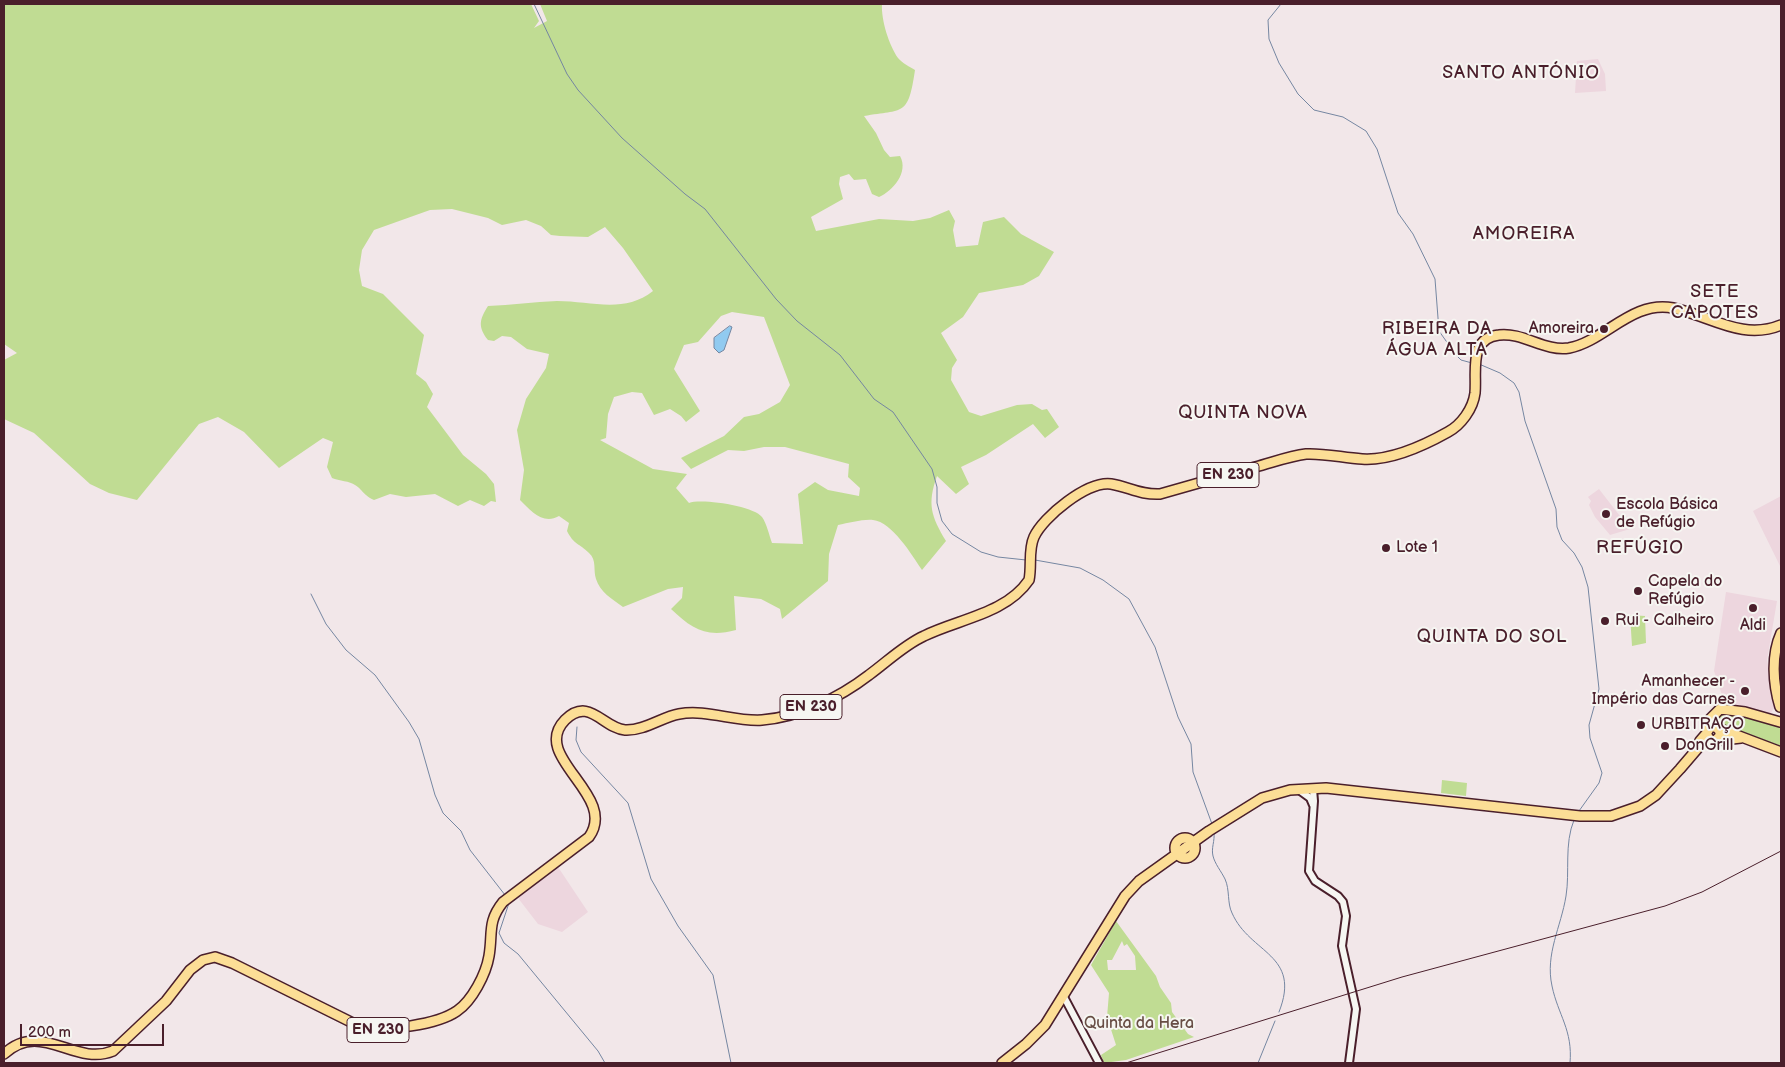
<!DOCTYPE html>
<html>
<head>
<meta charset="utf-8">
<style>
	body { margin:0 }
	#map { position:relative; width:1785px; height:1067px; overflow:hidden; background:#f2e7e9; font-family:"Balsamiq Sans",sans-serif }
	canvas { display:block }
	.frame { position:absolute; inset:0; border:5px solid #4a1f2b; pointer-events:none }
	.scale { position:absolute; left:20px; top:1024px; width:144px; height:22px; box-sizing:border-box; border:2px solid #4a1f2b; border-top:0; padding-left:6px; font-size:15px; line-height:18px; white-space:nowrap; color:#4a1f2b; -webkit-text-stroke:4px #f6f6f2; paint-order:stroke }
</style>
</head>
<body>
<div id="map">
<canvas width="1785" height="1067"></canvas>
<div class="frame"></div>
<div class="scale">200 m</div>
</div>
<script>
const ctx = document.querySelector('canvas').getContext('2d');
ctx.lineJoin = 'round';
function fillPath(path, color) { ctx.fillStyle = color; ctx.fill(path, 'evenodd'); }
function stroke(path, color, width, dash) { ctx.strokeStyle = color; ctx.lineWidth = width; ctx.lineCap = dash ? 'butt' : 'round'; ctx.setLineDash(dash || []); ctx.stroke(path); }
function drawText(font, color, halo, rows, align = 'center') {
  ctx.font = font + ' "Balsamiq Sans",sans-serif'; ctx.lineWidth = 4; ctx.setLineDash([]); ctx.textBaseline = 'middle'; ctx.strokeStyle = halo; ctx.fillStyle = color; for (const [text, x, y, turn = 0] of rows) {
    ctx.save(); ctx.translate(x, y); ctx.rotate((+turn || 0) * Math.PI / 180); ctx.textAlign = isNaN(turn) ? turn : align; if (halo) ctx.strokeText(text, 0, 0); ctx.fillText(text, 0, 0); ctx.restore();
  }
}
const built = new Path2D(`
	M1598 59 1605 74 1606 91 1575 93 1577 61Z
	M1599 489 1630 529 1610 535 1595 517 1589 505 1591 501 1588 497Z
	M1781 496V568L1753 511Z
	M1726 592 1777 601 1767 660 1777 704 1770 714 1723 706 1724 701 1714 671Z
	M558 867 588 912 562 932 538 924 518 898Z`);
const green = new Path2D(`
	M4 4H531L539 21 534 28 547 21 540 4H882C881 20 889 45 898 58 902 63 910 67 915 70 908 117 904 109 864 116L876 133 884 150 890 157 900 156C909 172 893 191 879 197L872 194 866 179 854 180 849 174 840 177 839 184 843 199 811 217 816 231 879 219 913 221 930 218 949 210 955 221 953 230 956 247 978 245 983 222 1004 217 1021 234 1054 252 1039 276 1023 285 979 293 963 317 941 333 957 360 952 368 951 380 969 412 981 416 1017 405 1032 404 1042 410 1047 409 1059 427 1045 438 1033 424 986 455 961 467 969 484 956 494 937 476C927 504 931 516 946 541L922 570C912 555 892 522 873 520 863 519 849 523 838 525L829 554 828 581 782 619 780 609 761 599 734 596 736 630C706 638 692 629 671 609L682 598 683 587 668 589 623 607C612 599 600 592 596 579 593 570 597 560 589 553 579 543 574 545 567 531L569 523 559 516C543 525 531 511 520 500L524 470 517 430 526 399 546 368 549 354 527 349 511 337 502 336 494 341 488 340C478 327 479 320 488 306 511 305 534 302 557 301 591 301 624 314 653 291L623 248 605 227 588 237 560 236 551 235 541 226 526 220 502 225 488 218 452 209 430 210 374 230 362 250 359 270 362 286 383 294 424 335 416 374 426 382 433 394 427 407 463 455 486 474 494 484 496 502 491 501 484 506 470 500 458 506 435 494 406 497 390 494 374 500C362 494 364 491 355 485 350 481 339 481 332 478L327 467 333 442 323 438 279 468 244 432 218 417 199 424 137 500 109 493 90 484 34 433 4 419V360L17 353 4 344ZM732 312 764 317 790 385 780 402 759 414 744 417 724 436 681 458 691 469 728 450 744 451 764 447H785L849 464 848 477 860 488 859 496 828 490 815 482 798 494 803 544 772 543C769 535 767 524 762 517 754 506 701 498 689 503L676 488 687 474 653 469 600 440 606 438 608 414 614 397 632 392 642 393 654 415 670 409 681 416 686 422 700 411 674 369 684 345 698 342 721 316Z
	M1630 615 1645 616 1646 643 1632 646Z
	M1724 712 1754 717 1781 726V746L1723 725 1719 718Z
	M1442 780 1467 783 1466 796 1441 793Z
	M1116 921 1156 976 1160 987 1171 1003 1172 1012 1188 1034 1194 1037 1126 1060 1104 1063 1101 1055 1116 1045 1107 1017 1109 993 1091 965ZM1122 941 1124 946 1127 944 1135 956 1136 970H1108L1107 960H1112Z`);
const water = new Path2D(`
	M730 326 732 327 724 350 719 353 714 348V338Z`);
const stream = new Path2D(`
	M534 4 567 74 578 90 622 138 685 194 705 209 776 299 797 321 840 355 874 399 893 412 932 469 937 487V503L942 521 952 534 981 552 998 557 1026 560
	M1281 4 1268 20 1269 39 1279 63 1298 94 1314 110 1343 117 1366 131 1377 149 1398 213 1413 234 1435 279 1439 331 1456 355 1461 360 1472 363
	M1479 364 1500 373 1514 383 1519 392 1525 421 1556 509 1557 527 1562 540 1574 553 1582 567 1588 587 1599 689 1589 725 1590 738 1602 773 1599 783 1579 811
	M1035 560 1080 568 1103 580 1129 599 1155 647 1178 717 1191 744 1193 772 1212 824
	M311 594 326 624 346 650 375 675 409 722 419 739 435 795 443 813 461 831 470 850 505 895
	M577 727 576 740 581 752 628 803 651 879 678 926 713 975 731 1063
	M1214 833C1215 841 1211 848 1213 856 1215 864 1221 871 1225 879 1230 890 1227 903 1232 913 1250 954 1302 954 1279 1012
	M509 903 499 933 504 943 518 954 598 1051 605 1063
	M1258 1063 1275 1021
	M1570 1063C1573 1030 1558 1015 1552 986 1545 954 1561 927 1566 896 1570 872 1564 844 1574 820`);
const minor = new Path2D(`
	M1313 789 1314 801 1309 871 1315 881 1338 896 1343 902 1346 916 1342 946 1356 1009 1349 1063
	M1299 790 1310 798 1313 805
	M1064 997 1099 1063`);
const major = new Path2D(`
	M1780 707C1773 684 1771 655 1781 633
	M1718 728 1781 752
	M1707 730 1710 719 1720 709 1745 712 1780 722
	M1716 740 1720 736V731L1716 727H1710L1706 734 1710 740 1714 741 1741 738
	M1175 848a10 10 0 1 1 20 0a10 10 0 1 1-20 0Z
	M4 1054C41 1019 74 1067 113 1051L166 1001 190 970 203 960 215 957 232 963 363 1028C386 1031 437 1025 457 1011 472 1001 486 974 489 956 493 933 487 922 503 902L589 837C619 795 529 757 565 720 589 696 603 728 625 730 644 731 662 717 679 714 707 709 735 722 762 720 800 717 839 698 869 675 887 662 904 645 924 636 958 619 1006 614 1029 580 1032 566 1028 550 1034 537 1043 517 1087 481 1111 484 1129 487 1140 495 1160 494 1192 485 1223 476 1255 467 1271 463 1289 456 1306 454 1324 453 1344 458 1362 459 1391 461 1423 446 1448 432 1461 425 1473 409 1475 393 1477 372 1468 338 1499 335 1523 332 1545 352 1569 348 1605 341 1632 300 1673 308 1711 316 1742 341 1781 325
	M1002 1063 1026 1044 1045 1025 1125 896 1139 881 1209 831 1262 798 1290 790 1326 788 1580 816H1611L1640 806 1656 795 1680 769 1698 748 1700 741 1706 734`);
const rail = new Path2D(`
	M1126 1063 1402 977 1665 906 1702 892 1781 851`);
const markers = [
	[1604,329,5,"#4a1f2b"],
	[1606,514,5,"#4a1f2b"],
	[1386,548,5,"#4a1f2b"],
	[1638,591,5,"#4a1f2b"],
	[1753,608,5,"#4a1f2b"],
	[1605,621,5,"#4a1f2b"],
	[1745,691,5,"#4a1f2b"],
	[1641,725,5,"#4a1f2b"],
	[1665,746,5,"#4a1f2b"]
];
const shields = [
	[1228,475,62],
	[811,707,62],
	[378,1030,62]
];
const shieldNames = [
	["EN 230",1228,475],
	["EN 230",811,707],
	["EN 230",378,1030]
];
const poiNames = [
	["Amoreira",1594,329,"right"],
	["Escola Básica",1616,505],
	["de Refúgio",1616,523],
	["Lote 1",1396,548],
	["Capela do",1648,582],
	["Refúgio",1648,600],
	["Rui - Calheiro",1615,621],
	["Aldi",1753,626,"center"],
	["Amanhecer -",1735,682,"right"],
	["Império das Carnes",1735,700,"right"],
	["URBITRAÇO",1651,725],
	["DonGrill",1675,746]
];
const parkNames = [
	["Quinta da Hera",1139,1024]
];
const neighbourhoodNames = [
	["SANTO ANTÓNIO",1521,73],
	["AMOREIRA",1524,234],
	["SETE",1715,292],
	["CAPOTES",1715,313],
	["RIBEIRA DA",1437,329],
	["ÁGUA ALTA",1437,350],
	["QUINTA NOVA",1243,413],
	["REFÚGIO",1640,548],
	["QUINTA DO SOL",1492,637]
];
fillPath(built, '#edd6de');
fillPath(green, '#c0dc93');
fillPath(water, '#91caf0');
stroke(water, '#7586a1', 1);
stroke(stream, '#7586a1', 1);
stroke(minor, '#4a1f2b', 10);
stroke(major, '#4a1f2b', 12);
stroke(minor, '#f6f6f2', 6);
stroke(major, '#fcde96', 9);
stroke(rail, '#4a1f2b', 1);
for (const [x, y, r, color] of markers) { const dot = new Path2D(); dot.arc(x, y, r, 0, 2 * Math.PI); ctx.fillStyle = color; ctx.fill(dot); stroke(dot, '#f6f6f2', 2); }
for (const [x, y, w] of shields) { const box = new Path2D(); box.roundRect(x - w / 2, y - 12.5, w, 25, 4); ctx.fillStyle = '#f6f6f2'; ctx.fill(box); stroke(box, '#4a1f2b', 1); }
drawText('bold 15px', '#4a1f2b', null, shieldNames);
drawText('16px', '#4a1f2b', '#f6f6f2', poiNames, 'left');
drawText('16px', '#684e45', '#f6f6f2', parkNames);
ctx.letterSpacing = '1px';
drawText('18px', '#4a1f2b', '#f6f6f2', neighbourhoodNames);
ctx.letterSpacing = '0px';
</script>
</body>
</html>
